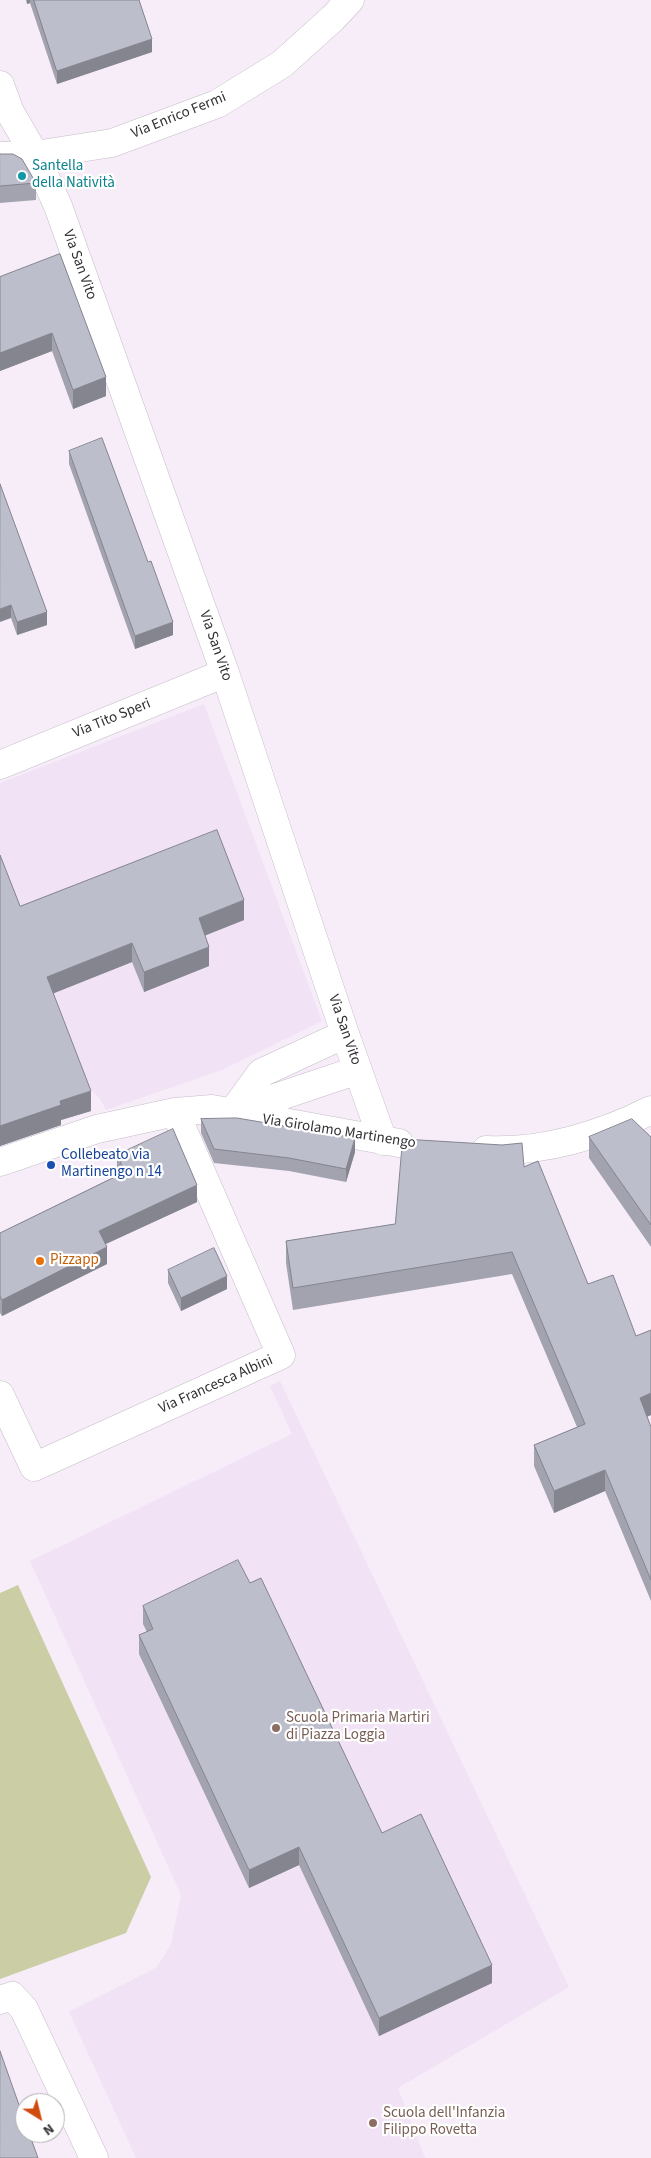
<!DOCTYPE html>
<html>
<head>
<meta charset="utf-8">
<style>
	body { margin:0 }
	#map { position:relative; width:651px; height:2158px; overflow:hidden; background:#f7edf9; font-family:"Source Sans 3",sans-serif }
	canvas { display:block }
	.north { position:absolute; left:15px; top:2093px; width:50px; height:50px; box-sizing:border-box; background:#fff; border:1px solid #adacae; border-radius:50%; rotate:144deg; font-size:14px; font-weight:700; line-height:20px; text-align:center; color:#333034 }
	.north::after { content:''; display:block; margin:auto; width:18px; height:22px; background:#d14b10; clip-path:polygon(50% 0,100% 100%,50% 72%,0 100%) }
</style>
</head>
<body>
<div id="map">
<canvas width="651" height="2158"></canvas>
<div class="north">N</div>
</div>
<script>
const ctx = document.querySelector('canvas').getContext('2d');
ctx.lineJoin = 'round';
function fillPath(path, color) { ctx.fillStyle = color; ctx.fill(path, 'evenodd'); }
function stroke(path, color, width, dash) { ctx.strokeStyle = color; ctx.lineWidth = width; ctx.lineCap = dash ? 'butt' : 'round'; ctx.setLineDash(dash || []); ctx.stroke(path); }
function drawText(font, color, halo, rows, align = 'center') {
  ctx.font = font + ' "Source Sans 3",sans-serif'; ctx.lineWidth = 4.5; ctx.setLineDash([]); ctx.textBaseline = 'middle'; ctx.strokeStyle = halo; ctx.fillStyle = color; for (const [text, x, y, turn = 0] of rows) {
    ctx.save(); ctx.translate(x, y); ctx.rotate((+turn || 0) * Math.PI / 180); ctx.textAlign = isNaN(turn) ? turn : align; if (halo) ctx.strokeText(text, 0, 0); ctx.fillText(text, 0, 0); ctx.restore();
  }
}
const built = new Path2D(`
	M204 704 322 1021 222 1070 106 1110 100 1099 80 1078 0 872V783Z
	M280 1381 569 1987 398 2088 425 2158H136L69 2012 157 1967 171 1944 181 1895 30 1561 292 1434 270 1386Z`);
const green = new Path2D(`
	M18 1585 151 1877 126 1933 0 1979V1593Z`);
const minor = new Path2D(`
	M0 85 10 112 35 155 58 206 225 673 345 1034 383 1141
	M0 156 35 155 112 143 217 104 282 64 333 18 350 0
	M0 765 225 673
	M233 1112 358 1070
	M232 1113 261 1073 345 1034
	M486 1150C541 1153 602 1135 651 1110
	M0 1162 97 1129 175 1112 212 1109 399 1143
	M0 1395 34 1467 281 1355 175 1112
	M0 2000 12 1996 24 2009 94 2158`);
const wall = new Path2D(`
	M26 0H139L152 52 57 84 30 3 27 4Z
	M0 154 36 183V200L0 203Z
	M60 254 106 396 73 409 52 351 0 371V277Z
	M69 451 173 635 135 649 69 464Z
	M0 484 47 625 17 635 11 618Z
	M0 855 20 906 244 920 205 935 209 966 144 992 132 962 53 993 91 1111 61 1120V1125L0 1146Z
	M201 1119 355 1152 346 1182 289 1171 214 1163 201 1133Z
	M589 1137H651V1247L589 1158Z
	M117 1155 197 1202 106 1244 107 1264 2 1316 0 1313V1233L118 1175 117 1172Z
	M524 1167 588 1284 636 1336 651 1330V1415L647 1416 651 1427V1601L605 1491 554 1513 534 1466V1445L577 1427 512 1274 293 1310 286 1263V1241L395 1224Z
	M168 1270 227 1289 181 1311 168 1283Z
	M250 1583 382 1833 492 1983 379 2036 299 1865 249 1888 139 1654V1635L147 1632 143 1624V1606Z`);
const shadedWall = new Path2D(`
	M27 0H30V3L27 4Z
	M152 39V52L57 84V71Z
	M52 333V351L0 371V353Z
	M106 377V396L73 409V390Z
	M11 605V618L0 622V609Z
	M47 612V625L17 635V622Z
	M173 622V635L135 649V636Z
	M244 900V920L199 938V918Z
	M132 943V962L47 996V977Z
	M209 947V966L144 992V972Z
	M91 1091V1111L61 1120V1125L0 1146V1126L60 1101Z
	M355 1138V1152L346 1182V1169Z
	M197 1185V1202L99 1247V1231Z
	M107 1247V1264L2 1316V1300Z
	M227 1276V1289L181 1311V1298Z
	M651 1393V1415L640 1420V1398Z
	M605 1470V1491L554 1513V1491Z
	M299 1847V1865L249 1888V1870Z
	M492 1965V1983L379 2036V2018Z`);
const building = new Path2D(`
	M34 0H139L152 39 57 71Z
	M0 154H13L22 159 36 183 0 186Z
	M60 254 106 377 73 390 52 333 0 353V277Z
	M102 438 148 562 151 561 173 622 135 636 69 451Z
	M0 484 47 612 17 622 11 605 0 609Z
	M217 830 244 900 199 918 209 947 144 972 132 943 47 977 91 1091 60 1101 61 1105 0 1126V855L20 906Z
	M237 1118 355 1138 346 1169 289 1158 214 1149 201 1119Z
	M632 1119 651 1137V1225L589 1137Z
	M173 1129 197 1185 99 1231 107 1247 2 1300 0 1296V1233L125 1172 117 1155Z
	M403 1139 502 1145 522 1143 524 1167 538 1161 588 1284 613 1275 636 1336 651 1330V1393L640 1398 651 1427V1580L605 1470 554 1491 534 1445 585 1424 512 1252 293 1288 286 1241 395 1224Z
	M214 1248 227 1276 181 1298 168 1270Z
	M238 1560 250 1583 261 1578 382 1833 421 1814 492 1965 379 2018 299 1847 249 1870 139 1635 153 1629 143 1606Z
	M0 2051 25 2122V2133H29L38 2158H0Z`);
const markers = [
	[22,176,5,"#0f9aa8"],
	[51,1165,5,"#1a4fb4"],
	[40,1261,5,"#e8710a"],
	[276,1728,5,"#8d6e63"],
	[373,2123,5,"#8d6e63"]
];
const streetNames = [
	["Via Enrico Fermi",179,116,-22],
	["Via San Vito",79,265,70],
	["Via San Vito",215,646,71],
	["Via Tito Speri",112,719,-22],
	["Via San Vito",344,1030,71],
	["Via Girolamo Martinengo",339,1132,9],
	["Via Francesca Albini",216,1385,-24]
];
const cultureNames = [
	["Santella",32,167],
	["della Natività",32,184]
];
const transitNames = [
	["Collebeato via",61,1156],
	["Martinengo n 14",61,1173]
];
const foodNames = [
	["Pizzapp",50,1261]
];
const educationNames = [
	["Scuola Primaria Martiri",286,1719],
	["di Piazza Loggia",286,1736],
	["Scuola dell'Infanzia",383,2114],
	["Filippo Rovetta",383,2131]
];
fillPath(built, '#f1e2f5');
fillPath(green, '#cbcea4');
stroke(minor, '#c5bcc8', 29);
stroke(minor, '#fff', 28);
fillPath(wall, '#a3a3af');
fillPath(shadedWall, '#84858f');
fillPath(building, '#bdbecc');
stroke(building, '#84858f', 1);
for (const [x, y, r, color] of markers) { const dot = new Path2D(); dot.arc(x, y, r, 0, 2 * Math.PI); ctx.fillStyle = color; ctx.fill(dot); stroke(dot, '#fff', 2); }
drawText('15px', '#333034', '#fff', streetNames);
drawText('15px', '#0d838f', '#fff', cultureNames, 'left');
drawText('15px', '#164399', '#fff', transitNames, 'left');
drawText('15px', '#c56008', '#fff', foodNames, 'left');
drawText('15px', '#785e54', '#fff', educationNames, 'left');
</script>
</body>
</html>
